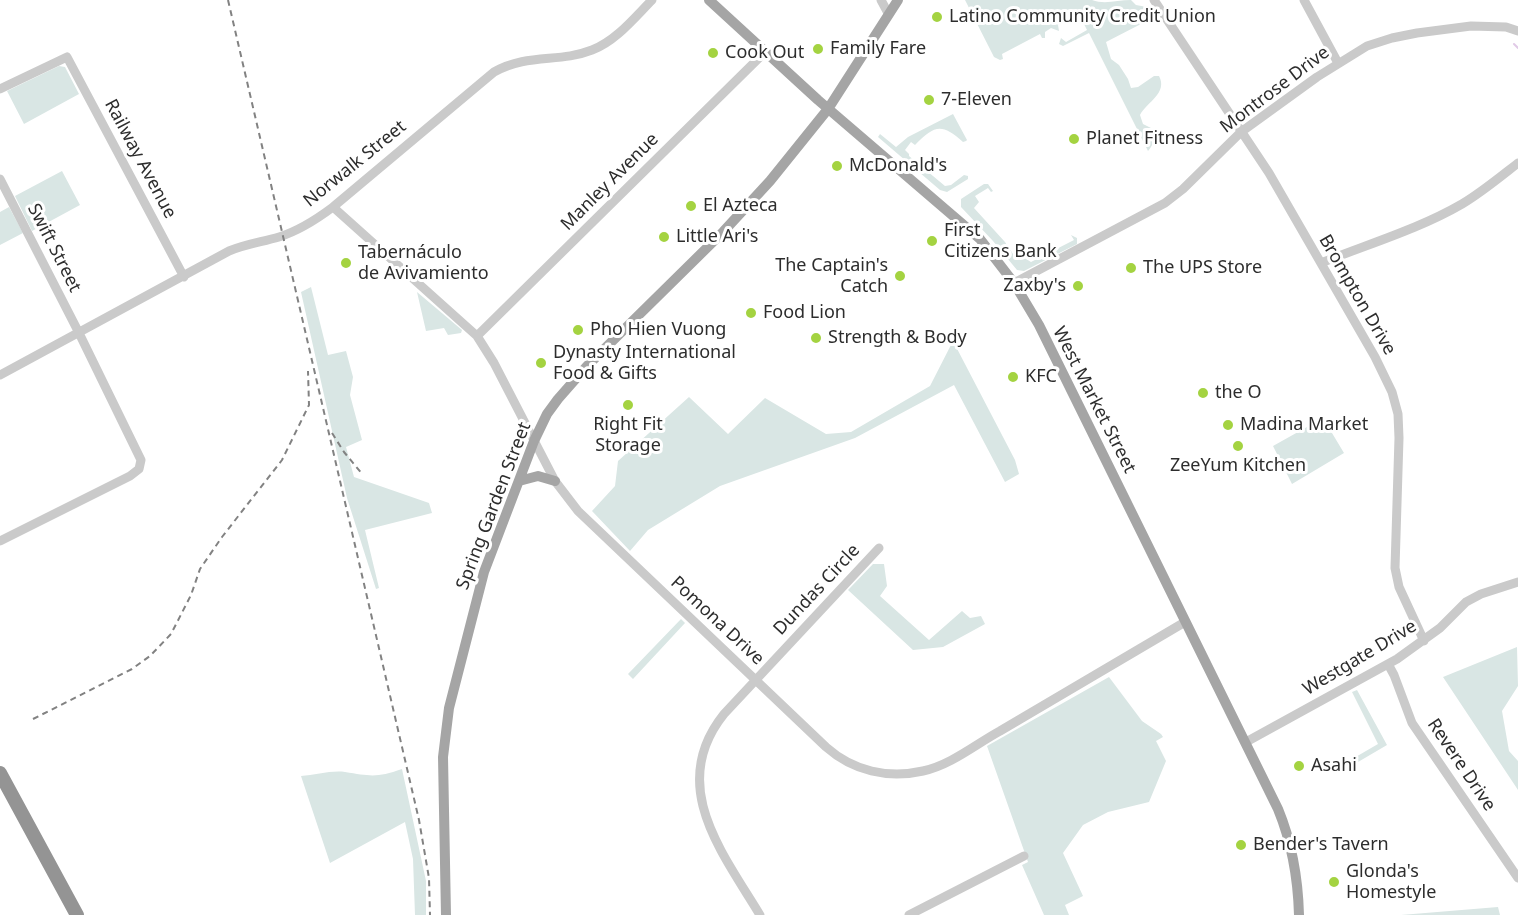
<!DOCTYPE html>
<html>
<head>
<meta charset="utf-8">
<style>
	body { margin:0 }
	canvas { display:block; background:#fff }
</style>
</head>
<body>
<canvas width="1518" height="915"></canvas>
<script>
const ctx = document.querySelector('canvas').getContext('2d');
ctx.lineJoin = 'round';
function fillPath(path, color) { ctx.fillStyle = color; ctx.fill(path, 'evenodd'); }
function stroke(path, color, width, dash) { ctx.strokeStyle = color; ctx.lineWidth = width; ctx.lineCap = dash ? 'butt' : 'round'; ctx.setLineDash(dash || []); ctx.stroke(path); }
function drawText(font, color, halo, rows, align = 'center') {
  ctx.font = font + ' "Noto Sans",sans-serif'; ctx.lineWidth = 6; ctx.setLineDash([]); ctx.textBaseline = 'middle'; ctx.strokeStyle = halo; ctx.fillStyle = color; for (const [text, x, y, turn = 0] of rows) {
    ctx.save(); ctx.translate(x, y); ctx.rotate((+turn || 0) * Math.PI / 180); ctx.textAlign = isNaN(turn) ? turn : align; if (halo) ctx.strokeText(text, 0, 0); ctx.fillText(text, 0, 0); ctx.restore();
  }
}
const green = new Path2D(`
	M965 0H1092C1105 5 1117 0 1131 0L1136 5 1152 8 1156 13 1152 20 1146 18 1139 25 1106 42 1111 59 1119 65 1128 79 1131 88 1138 87 1154 76H1159C1168 93 1147 102 1140 115L1143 124 1153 129C1155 136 1154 145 1148 151L1089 33 1063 46 1059 44 1061 38 1066 42 1087 30 1079 14 1058 25 1059 31 1051 28 1045 32V38H1042L1040 34 1002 54 1003 59 1000 60 994 57Z
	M59 66 65 67 79 94 24 124 7 91Z
	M953 114 967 140 966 141 963 142C941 122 934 126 915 145L911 142 905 150 909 154V156L945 186 951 185 964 175 968 176V179L947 192 940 190 878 137 880 134 896 147 908 137Z
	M62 171 80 205 32 231 15 196Z
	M984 184H988L993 191 991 192 988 188 975 196 979 202 974 208 1005 242 1017 260 1023 257 1031 262 1074 240 1071 235 1077 238V244L1024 271 1017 270 993 241 961 207V199Z
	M9 207 23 233 0 245V212Z
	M311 287 328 355 346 351 353 377 350 395 362 440 346 447 354 477 429 503 432 513 365 530 379 588 376 589 347 498 301 292Z
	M417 292 462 330 461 333 448 335 444 328 426 331Z
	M953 341 1015 460 1019 474 1005 482 954 385 855 438 720 486 648 530 630 551 592 511 615 486 618 461 689 397 728 434 765 398 826 434 851 432 930 386Z
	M1323 418 1344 453 1292 484 1273 446Z
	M873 564H884L887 586 880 596 929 640 962 611 970 618 981 616 985 624 943 647 913 650 848 590Z
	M681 619 685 623 633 679 628 674Z
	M1517 647 1518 686 1502 711 1509 751 1518 761V790L1443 677Z
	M1109 677 1142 721 1161 734 1163 737 1156 741 1166 761 1149 802 1108 812 1083 825 1063 853 1083 896 1065 905 1069 915H1044L1022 865 1028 862 987 746Z
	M1357 690 1387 745 1341 772 1335 769 1378 744 1352 692Z
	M402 769 426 881V915H415L413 859 405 822 330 863 301 776C315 775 332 770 345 772 370 776 377 778 402 769Z
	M1498 907 1500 915H1401Z`);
const stream = new Path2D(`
	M1514 44 1518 48`);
const minor = new Path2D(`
	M881 0 888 13
	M1154 0 1269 173 1375 357 1392 392 1398 414 1399 438 1395 568 1399 587 1424 641
	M1304 0 1338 63
	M0 89 67 57 184 277
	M0 179 79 333 141 460 139 469 130 476 0 541
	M333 207 477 336 494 363 555 481 578 511 826 747C853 771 888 779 923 771 951 765 976 744 1000 731 1062 695 1123 658 1185 622
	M1321 263C1368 244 1419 229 1462 204 1482 192 1500 177 1518 163
	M1014 283 1165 203 1183 189 1241 132 1317 77 1367 46 1392 38 1417 33 1471 26 1506 27 1518 31
	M477 336 765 52
	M0 375 229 251C246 244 262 242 279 237 298 231 317 219 333 207L494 72C528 53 559 63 592 50 616 41 635 17 652 0
	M1388 664 1394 675 1412 723 1518 878
	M1246 742 1397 659 1440 628 1466 602 1481 594 1518 582
	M760 915C722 852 667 785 724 714L879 548
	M909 915 1024 856`);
const major = new Path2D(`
	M709 0 818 100 980 239 1014 283 1039 325 1278 809C1292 843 1298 878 1299 915
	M519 481 538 476 555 481
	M446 915 443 757 449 708 484 572 534 441 547 414 558 399 587 366 723 232 770 181 828 109 898 0`);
const highway = new Path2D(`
	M0 773 77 915`);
const rail = new Path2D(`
	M228 0 419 820 429 878 430 915
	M332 433 344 452 363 475
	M33 719 132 669 150 656 171 634 191 595 200 569 222 537 282 460 309 405 308 371`);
const markers = [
	[937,17,6,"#a4d341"],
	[818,49,6,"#a4d341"],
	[713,53,6,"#a4d341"],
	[929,100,6,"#a4d341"],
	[1074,139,6,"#a4d341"],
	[837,166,6,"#a4d341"],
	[691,206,6,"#a4d341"],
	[664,237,6,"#a4d341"],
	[932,241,6,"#a4d341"],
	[346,263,6,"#a4d341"],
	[1131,268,6,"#a4d341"],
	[900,276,6,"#a4d341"],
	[1078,286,6,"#a4d341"],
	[751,313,6,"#a4d341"],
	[578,330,6,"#a4d341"],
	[816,338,6,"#a4d341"],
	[541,363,6,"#a4d341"],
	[1013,377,6,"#a4d341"],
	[1203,393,6,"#a4d341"],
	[628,405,6,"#a4d341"],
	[1228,425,6,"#a4d341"],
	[1238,446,6,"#a4d341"],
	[1299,766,6,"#a4d341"],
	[1241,845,6,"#a4d341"],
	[1334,882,6,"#a4d341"]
];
const poiNames = [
	["Latino Community Credit Union",949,17],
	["Family Fare",830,49],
	["Cook Out",725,53],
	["7-Eleven",941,100],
	["Planet Fitness",1086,139],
	["McDonald's",849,166],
	["El Azteca",703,206],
	["First",944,231],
	["Citizens Bank",944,252],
	["Little Ari's",676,237],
	["Tabernáculo",358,253],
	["de Avivamiento",358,274],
	["The Captain's",888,266,"right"],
	["Catch",888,287,"right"],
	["The UPS Store",1143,268],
	["Zaxby's",1066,286,"right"],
	["Food Lion",763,313],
	["Pho Hien Vuong",590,330],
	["Strength & Body",828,338],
	["Dynasty International",553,353],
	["Food & Gifts",553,374],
	["KFC",1025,377],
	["the O",1215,393],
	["Right Fit",628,425,"center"],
	["Storage",628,446,"center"],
	["Madina Market",1240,425],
	["ZeeYum Kitchen",1238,466,"center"],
	["Asahi",1311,766],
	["Bender's Tavern",1253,845],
	["Glonda's",1346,872],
	["Homestyle",1346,893]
];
const streetNames = [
	["Montrose Drive",1275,90,-37],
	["Railway Avenue",140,159,62],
	["Norwalk Street",355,164,-39],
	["Manley Avenue",610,182,-45],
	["Swift Street",54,248,63],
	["Brompton Drive",1357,295,60],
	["West Market Street",1094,400,63],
	["Spring Garden Street",494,506,-69],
	["Dundas Circle",817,590,-47],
	["Pomona Drive",717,621,43],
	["Westgate Drive",1360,658,-31],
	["Revere Drive",1461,765,56]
];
fillPath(green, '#d9e6e4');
stroke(stream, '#e1cae7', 2);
stroke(minor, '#cacaca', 9);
stroke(major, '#a5a5a5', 10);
stroke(highway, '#949494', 14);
stroke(rail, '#828282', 2, [6, 4.5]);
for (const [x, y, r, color] of markers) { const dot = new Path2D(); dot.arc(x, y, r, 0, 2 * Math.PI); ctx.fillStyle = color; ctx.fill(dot); stroke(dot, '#fff', 2); }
drawText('18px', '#2d2d2d', '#fff', poiNames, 'left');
drawText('18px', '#2d2d2d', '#fff', streetNames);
</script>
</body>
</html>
